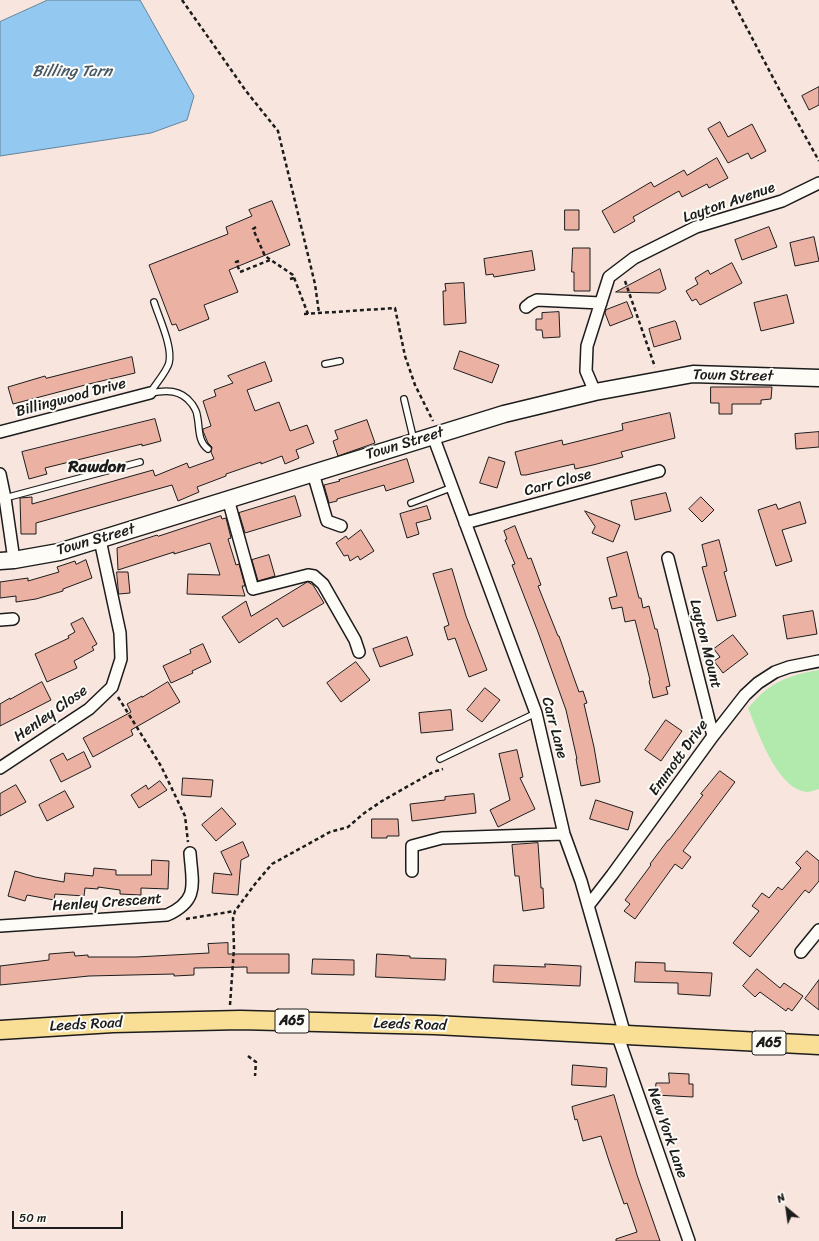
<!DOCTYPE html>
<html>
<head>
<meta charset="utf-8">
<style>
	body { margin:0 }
	#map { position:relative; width:819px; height:1241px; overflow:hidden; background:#f8e6de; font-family:Sriracha,sans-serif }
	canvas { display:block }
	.north { position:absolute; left:767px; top:1189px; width:40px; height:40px; -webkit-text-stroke:3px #fdfcf7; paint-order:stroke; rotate:331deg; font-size:11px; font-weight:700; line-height:16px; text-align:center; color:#1c1c1c }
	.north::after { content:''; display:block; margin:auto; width:14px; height:18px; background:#1c1c1c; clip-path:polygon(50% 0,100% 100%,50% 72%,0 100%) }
	.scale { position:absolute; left:12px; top:1211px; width:111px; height:18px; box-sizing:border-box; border:2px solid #1c1c1c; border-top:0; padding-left:5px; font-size:12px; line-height:14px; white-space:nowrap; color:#1c1c1c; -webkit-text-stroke:3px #fdfcf7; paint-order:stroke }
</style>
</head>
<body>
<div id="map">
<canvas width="819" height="1241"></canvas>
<div class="north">N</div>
<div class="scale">50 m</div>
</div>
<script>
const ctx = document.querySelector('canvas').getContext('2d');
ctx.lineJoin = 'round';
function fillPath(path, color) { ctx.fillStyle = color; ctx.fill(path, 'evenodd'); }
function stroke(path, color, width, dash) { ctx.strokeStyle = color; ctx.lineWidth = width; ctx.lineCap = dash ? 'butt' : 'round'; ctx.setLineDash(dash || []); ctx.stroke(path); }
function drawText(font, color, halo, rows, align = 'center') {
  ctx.font = font + ' Sriracha,sans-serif'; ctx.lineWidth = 4; ctx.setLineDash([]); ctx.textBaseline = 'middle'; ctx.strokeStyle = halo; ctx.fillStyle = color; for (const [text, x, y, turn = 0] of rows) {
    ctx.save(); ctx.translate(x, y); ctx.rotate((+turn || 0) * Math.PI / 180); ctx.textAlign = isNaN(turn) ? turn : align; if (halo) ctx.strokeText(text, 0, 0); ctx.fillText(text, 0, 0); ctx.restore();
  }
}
const green = new Path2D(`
	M819 670V789C815 790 810 792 807 792 777 789 758 732 748 708 754 702 759 695 766 690 781 678 800 673 819 670Z`);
const water = new Path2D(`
	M48 0H140L194 96 187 120 151 133 0 156V22Z`);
const building = new Path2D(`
	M819 87V105L809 110 802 96Z
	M720 122 728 137 752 124 766 151 751 159 748 153 728 163 708 129Z
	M717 158 728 178 709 188 707 184 682 197 679 191 633 217 635 221 614 233 602 211 651 182 654 187 684 170 687 175Z
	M272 201 290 245 229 270 238 292 204 305 209 319 179 331 176 324 172 325 149 265 228 234 226 227 252 216 249 210Z
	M565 210H579V230H565Z
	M769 227 777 247 742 260 735 240Z
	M814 237 819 261 795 266 790 243Z
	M573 248H590V291H574V272H572Z
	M532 251 535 270 494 277 493 274 486 275 484 259Z
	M732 263 742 283 700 305 696 299 692 301 686 291 698 284 695 278 708 270 710 274Z
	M660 269 666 289 659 293 616 292Z
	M464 283 466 323 444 325 443 291H446L445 284Z
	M787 295 794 323 761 331 754 303Z
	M627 302 633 317 610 326 605 313 606 310Z
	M559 312 560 337 543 338 542 330H536V319H542V313Z
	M675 321 676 322 681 339 654 347 649 329Z
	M460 351 499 365 492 383 454 369Z
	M132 357 135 373 89 384 13 404 8 387 45 376 46 378Z
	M265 362 272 381 247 390 255 411 279 402 290 431 307 425 314 443 296 450 299 458 285 464 282 456 261 464V462L226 474V476L197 487 199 492 178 501 172 485 36 523V534H21L20 498 32 497V504L153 470 155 476 187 463 189 468 214 459 211 452 212 447 208 443 203 431V429L211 426 203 401 216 396 214 390 233 383 228 376Z
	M711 387H772L771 399 761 400V404H732V414H719V403H711Z
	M670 413 675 438 621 452 623 457 593 465 575 469 574 464 526 475H521L515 452 562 440 563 445 623 430 622 424Z
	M155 419 161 441 142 446V444L45 468 47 474 29 479 22 452Z
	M367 420 375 443 338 456 333 441 338 439 335 431Z
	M819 432V447L796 449 795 434Z
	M489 457 505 462 497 488 480 483Z
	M407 459 414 482 386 491 384 485 337 499V501L329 503 324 485 340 481 339 480Z
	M666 493 671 511 635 520 631 501Z
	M295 496 301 516 245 533 239 513Z
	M701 497 714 510 702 522 689 509Z
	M800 502 806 523 782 530 792 561 776 566 758 510 776 504 778 509Z
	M427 506 431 519 416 523 419 534 407 538 400 514Z
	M585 511 620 525 613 542 592 533 595 527Z
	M221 516 222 519 226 518 231 538 228 539 236 565 239 564 245 586H242L245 596 187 594 188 574 220 575 210 543 174 554V552L118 570 117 548 157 535 158 536Z
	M515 526 528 559 531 558 541 585 538 586 558 636H559L579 692 583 691 587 703 584 704 594 747 600 782 581 786 576 759H577L566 710 538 632 512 565 515 564 505 540 507 539 504 531Z
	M361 530 374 551 360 560 358 556 350 561 348 555 344 556 336 543 346 536 348 539Z
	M719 540 727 571 724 572 736 616 717 621 702 567 707 566 702 545Z
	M627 552 639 598H641L643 608 649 606 655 629H657L670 686 666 687 668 694 653 698 649 681 650 680 635 620 625 622 622 607 612 609 609 598 617 596 607 558Z
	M269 555 275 576 258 581 252 560Z
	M86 560 92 578 63 589V591L36 599 16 602V596L0 598V582L28 578V581L59 572 57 567 75 561 76 564Z
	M452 569 466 616 487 670 469 677 455 638 448 640 444 627 449 625 433 574Z
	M117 572H128L130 593 119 594Z
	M308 582 313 585 324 603 283 627 277 618 239 643 222 617 246 601 251 616Z
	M813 611 817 634 787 639 783 616Z
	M83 618 97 644 92 647 94 650 74 661 77 668 47 682 35 654 69 638 68 636 75 632 71 624Z
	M733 635 748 654 723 673 714 661 720 657 714 649Z
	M407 637 413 655 380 667 373 649Z
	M203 644 211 662 192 671 193 673 171 683 163 666 191 653 190 650Z
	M356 662 370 680 341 702 327 683Z
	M42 682 51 700 0 726V704L10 698V699Z
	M168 682 180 702 131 730 133 735 93 757 83 738 131 712 127 704 142 696V697Z
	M485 688 500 700 482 722 467 710Z
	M451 710 453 730 421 733 419 713Z
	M666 720 682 731 661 761 645 750Z
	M517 750 523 777 520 778 535 809 498 827 490 810 510 800 499 754Z
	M84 752 91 767 61 782 50 760 63 753 67 760Z
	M720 771 735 782 683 851 691 857 682 869 675 864 635 919 624 911 630 904 625 900 651 865 650 864 668 840H669L703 795 701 794Z
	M183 778 213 780 211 797 182 795Z
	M160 781 167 790 139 808 131 795 146 785 148 789Z
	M16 785 26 802 0 816V794Z
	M65 791 74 807 47 821 39 805Z
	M474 794 476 813 412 821 410 804 445 800V797Z
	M596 800 633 812 628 830 590 819Z
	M222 808 236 824 216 841 202 825Z
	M372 819H398L399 836H387V838H372Z
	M243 842 249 856 241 860 238 895 212 893 214 873 232 875 221 852Z
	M538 843 541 888H543L544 908 523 911 519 876H515L512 845Z
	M807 851 819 861V881L809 893 805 890 750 957 733 943 759 911 752 906 762 893 769 898 778 887 782 890 801 868 796 863Z
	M152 860 169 861 168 889 141 888V895L120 894V890L98 887V889L85 888 84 896 55 894 54 900 27 895 25 901 8 896 15 871 35 877 64 882 65 873 93 876 94 868 116 870V875H151Z
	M228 943V954H289V973H247V967L194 968V975L174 976V974L89 976 0 985V966L49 960V954L74 952 75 956 88 955V957H136L209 953 208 944Z
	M377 954 410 956V958L446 959 445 980 376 977Z
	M313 959 354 960V975L312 974Z
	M636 962 665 963V971L712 973 710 996 678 994V983L635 982Z
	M545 964 581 966 580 986 493 982 494 965 545 967Z
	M757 969 780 988 784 983 803 996 792 1011 788 1008 786 1011 760 992 755 997 743 986Z
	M819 980V1010L805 999Z
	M573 1065 607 1068 606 1087 572 1085Z
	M669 1073 689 1074V1084H693V1097L655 1095 656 1083H669Z
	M614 1095 637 1175 660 1241H616V1239L637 1232 627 1203 624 1204 609 1161 601 1136 583 1141 577 1119 575 1120 572 1107Z`);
const path = new Path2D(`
	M182 0 246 91 278 131 315 284 319 313
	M732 0 779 89 819 161
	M256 227 253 229 265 256 293 275 308 314
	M239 261 236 262 240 272 270 260
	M290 279 294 278
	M625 281 655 367
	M304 314 395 308 405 356 415 385 433 421
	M118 697 161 766 185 816 188 842
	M186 919 235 911
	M230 1005 234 948 233 918 235 911 255 884 272 864 330 832 348 827 363 814 382 801 433 772 443 769
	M248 1056 256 1062 255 1076`);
const lane = new Path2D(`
	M325 364 340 361
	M150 393C155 385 167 371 169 363 173 347 159 318 154 302
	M150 393C166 390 181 389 192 404 194 407 197 412 197 415 200 427 197 441 208 449
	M404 399 414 441
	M5 498 140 462
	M411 503 453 487
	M440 759 536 713`);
const street = new Path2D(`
	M526 307 531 303 537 300 601 303
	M595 392 586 371 587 346 609 277 634 258 696 227 782 201 819 183
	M0 432 150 393
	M433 436 536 713 564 834 581 881 625 1035
	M313 473 327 521 341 526
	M0 474 5 498 14 560
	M228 499 253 589 308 575 314 576 323 584 355 640 359 652
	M465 523 659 471
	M668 558 713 736
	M0 620 13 619
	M0 768 89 709 112 687 121 659 120 633 100 540
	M412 871V846L442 838 564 834
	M588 906 612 875 713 736 745 695 758 683 775 672 789 667 819 661
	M0 926 167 915C200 900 192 883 190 853
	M801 952 819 930
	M617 1034 689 1241`);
const secondary = new Path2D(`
	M0 561 14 560 59 552 504 414 595 392 693 374 819 378`);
const primary = new Path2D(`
	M0 1030 113 1023 240 1020 435 1025 819 1045`);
const shields = [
	[292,1021,34],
	[769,1043,34]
];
const shieldNames = [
	["A65",292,1021],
	["A65",769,1043]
];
const streetNames = [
	["Layton Avenue",729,203,-19],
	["Town Street",733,376,1],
	["Billingwood Drive",71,398,-15],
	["Town Street",405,444,-17],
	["Carr Close",558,483,-15],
	["Town Street",96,540,-16],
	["Layton Mount",705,644,76],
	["Henley Close",51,714,-35],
	["Carr Lane",554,728,75],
	["Emmott Drive",679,758,-54],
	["Henley Crescent",107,903,-4],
	["Leeds Road",86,1025,-3],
	["Leeds Road",410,1025,2],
	["New York Lane",667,1133,71]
];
const waterNames = [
	["Billing Tarn",72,72]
];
const quarterNames = [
	["Rawdon",97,468]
];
fillPath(green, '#b2eaae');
fillPath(water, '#93c8f1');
stroke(water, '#63839c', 1);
fillPath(building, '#ebb2a4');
stroke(building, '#1c1c1c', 1);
stroke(lane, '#1c1c1c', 8);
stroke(street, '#1c1c1c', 14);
stroke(secondary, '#1c1c1c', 19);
stroke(primary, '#1c1c1c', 21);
stroke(path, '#1c1c1c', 2.5, [4, 3]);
stroke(lane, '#fdfcf7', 5.5);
stroke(street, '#fdfcf7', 11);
stroke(secondary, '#fdfcf7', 16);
stroke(primary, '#f9df96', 18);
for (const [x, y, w] of shields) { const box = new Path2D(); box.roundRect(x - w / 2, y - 12, w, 24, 3); ctx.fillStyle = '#fdfcf7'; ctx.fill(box); stroke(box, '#1c1c1c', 1); }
drawText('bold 14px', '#1c1c1c', null, shieldNames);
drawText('15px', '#1c1c1c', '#fdfcf7', streetNames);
drawText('italic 16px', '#465867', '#fdfcf7', waterNames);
drawText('bold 17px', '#1c1c1c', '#fdfcf7', quarterNames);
</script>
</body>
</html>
